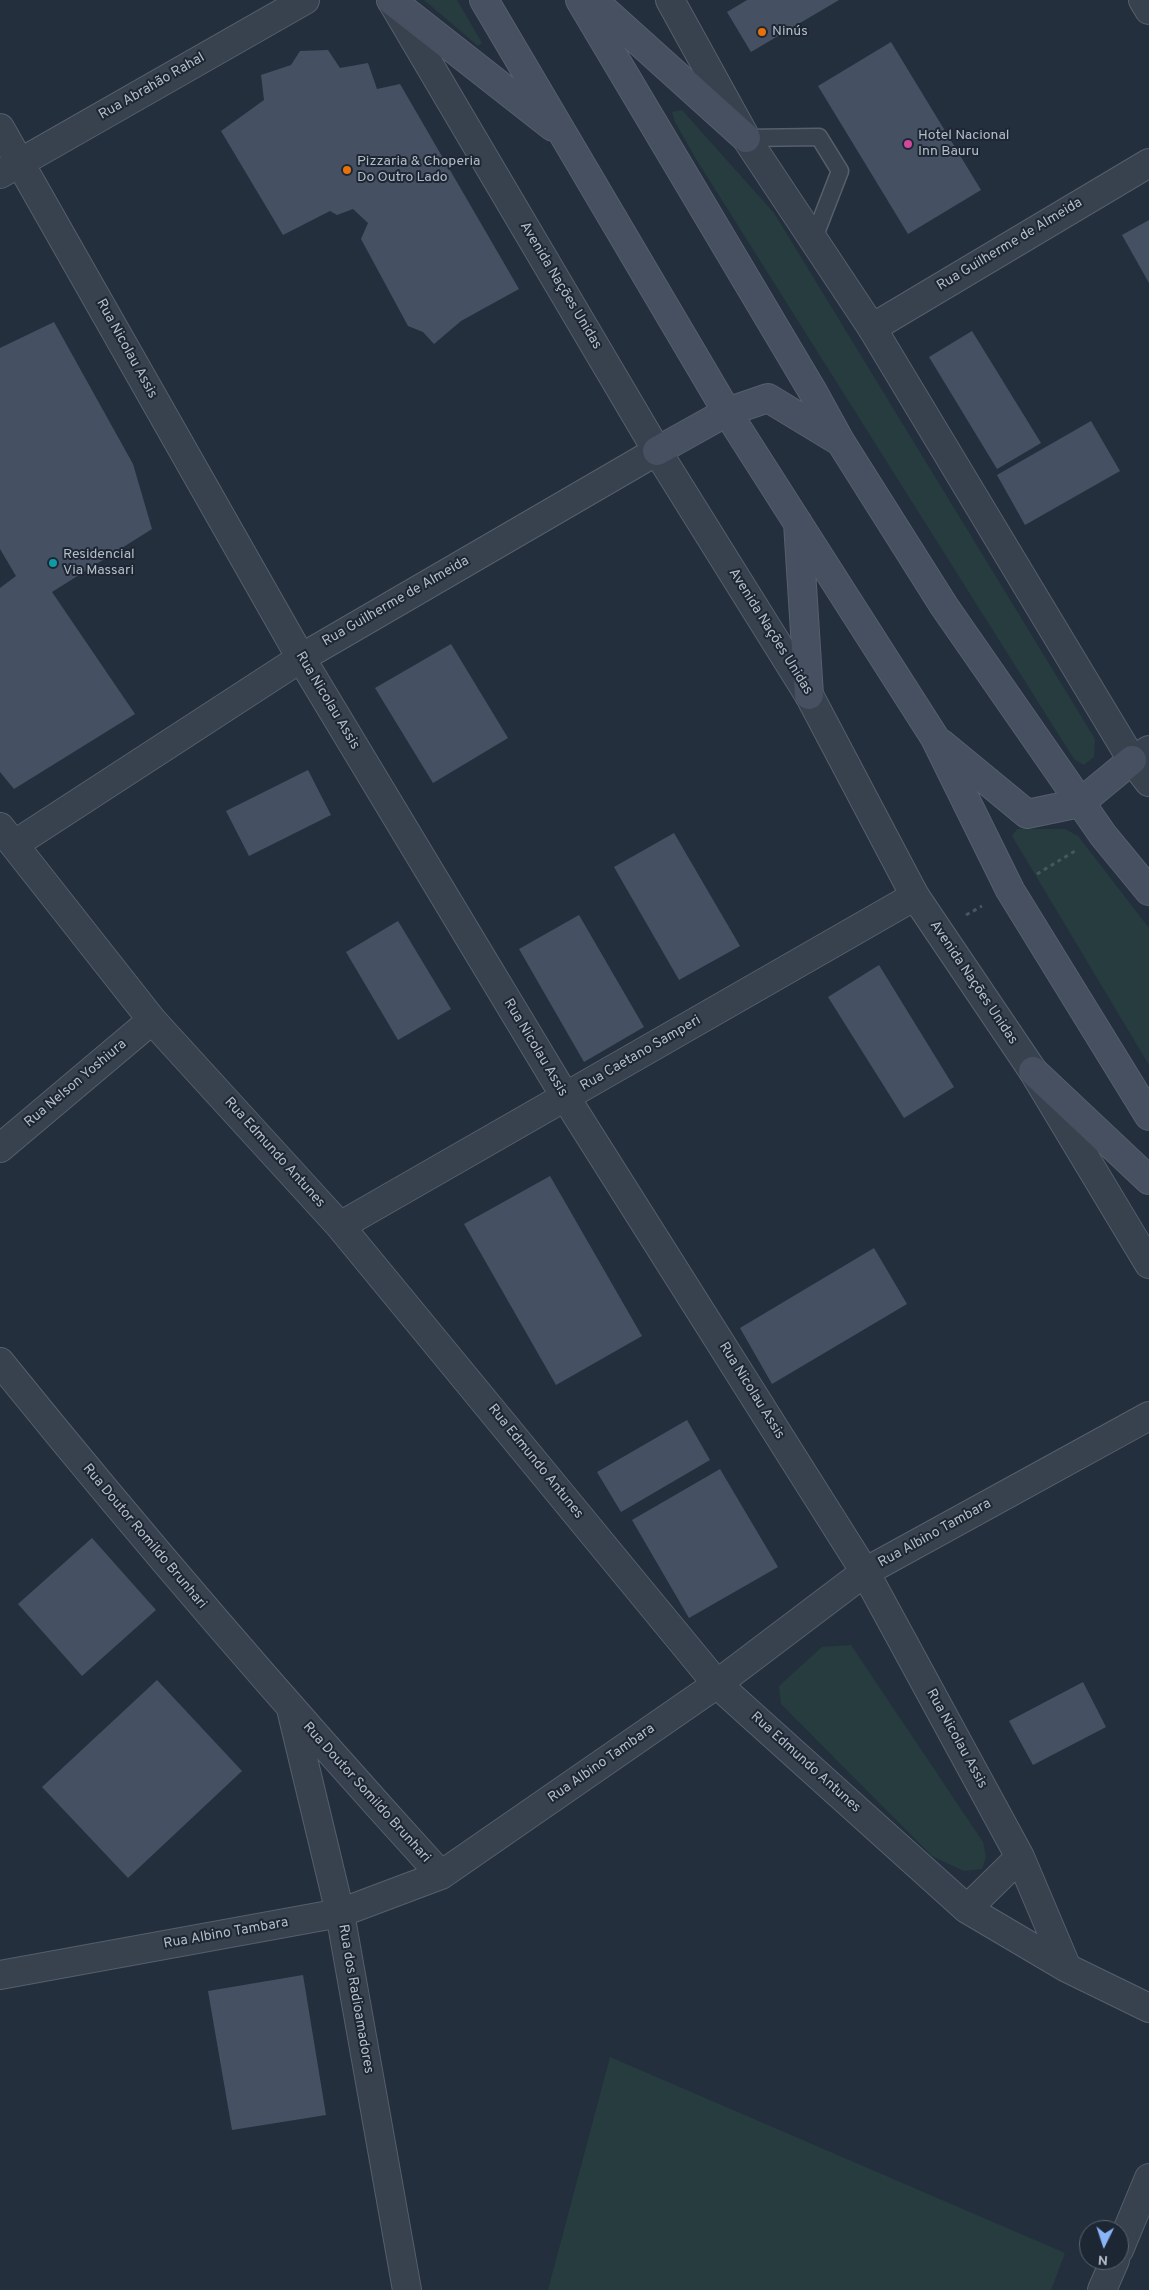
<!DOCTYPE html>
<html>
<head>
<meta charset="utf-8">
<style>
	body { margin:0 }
	#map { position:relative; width:1149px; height:2290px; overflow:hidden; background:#242f3e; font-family:Overpass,sans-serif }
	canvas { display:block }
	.north { position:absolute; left:1079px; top:2220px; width:50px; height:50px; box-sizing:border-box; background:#1d2633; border:1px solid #59626f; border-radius:50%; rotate:184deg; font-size:14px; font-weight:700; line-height:20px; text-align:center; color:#b4bcc9 }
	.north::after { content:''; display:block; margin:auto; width:18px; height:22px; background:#8ab4f8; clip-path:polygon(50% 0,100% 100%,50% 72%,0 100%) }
</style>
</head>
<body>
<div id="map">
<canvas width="1149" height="2290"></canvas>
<div class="north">N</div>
</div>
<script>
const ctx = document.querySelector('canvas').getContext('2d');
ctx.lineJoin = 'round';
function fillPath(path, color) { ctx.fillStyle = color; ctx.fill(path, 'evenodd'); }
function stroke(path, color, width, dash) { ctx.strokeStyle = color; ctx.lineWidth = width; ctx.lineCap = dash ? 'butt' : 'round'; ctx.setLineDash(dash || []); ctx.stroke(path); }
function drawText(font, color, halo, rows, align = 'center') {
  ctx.font = font + ' Overpass,sans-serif'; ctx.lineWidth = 4; ctx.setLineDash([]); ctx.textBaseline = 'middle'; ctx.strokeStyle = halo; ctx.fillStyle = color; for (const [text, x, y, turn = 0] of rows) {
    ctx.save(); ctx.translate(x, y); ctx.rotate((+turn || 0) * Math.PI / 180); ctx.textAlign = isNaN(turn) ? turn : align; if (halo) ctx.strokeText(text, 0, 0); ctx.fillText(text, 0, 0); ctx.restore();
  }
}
const green = new Path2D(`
	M424 0H457L482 43 478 46Z
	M682 110 774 213 1095 739 1094 757 1084 765 1074 759 696 159 675 122 672 112Z
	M1017 829H1065L1078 836 1149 928V1065L1012 836Z
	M851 1645 983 1842 986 1857 982 1869 964 1871 932 1856 781 1704 779 1686 822 1647Z
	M610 2057 1065 2253 1051 2290H548Z`);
const building = new Path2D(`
	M747 0H839L751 52 727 12Z
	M891 42 981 190 908 234 818 86Z
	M328 50 340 68 368 63 377 89 400 84 519 289 461 321 434 344 423 332 408 326 361 239 368 223 353 209 337 215 330 211 283 235 221 131 264 100 261 75 291 65 300 51Z
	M1149 220V283L1122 235Z
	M54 322 133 464 152 529 52 592 135 714 14 789 0 772V588L16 576 0 549V348Z
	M972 331 1041 443 997 469 929 357Z
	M1091 421 1120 471 1025 525 997 475Z
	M451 644 508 738 433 783 375 688Z
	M308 770 331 815 249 856 226 811Z
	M674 833 740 946 679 980 614 867Z
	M579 915 644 1027 584 1062 519 949Z
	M398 921 451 1009 398 1040 346 952Z
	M879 965 954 1087 904 1118 828 997Z
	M550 1176 642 1336 556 1385 464 1224Z
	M874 1248 907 1304 772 1384 740 1328Z
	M687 1420 710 1460 621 1512 597 1472Z
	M720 1469 778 1567 689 1618 632 1520Z
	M92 1538 156 1610 82 1676 18 1604Z
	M157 1680 242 1771 128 1878 42 1787Z
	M1083 1682 1106 1727 1033 1765 1009 1721Z
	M303 1975 326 2115 232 2130 208 1991Z`);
const path = new Path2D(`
	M1037 874 1075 851
	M966 915 982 906`);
const service = new Path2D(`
	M746 138 819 137 840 171 814 238`);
const minor = new Path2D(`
	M0 128 301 658 566 1098 865 1572 1020 1857 1067 1968
	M0 174 305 0
	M872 328 1149 163
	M1132 760 1149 750
	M0 827 152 1020 340 1226 717 1684 967 1909 1067 1968 1149 2008
	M15 844 301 658 657 451
	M0 1148 152 1020
	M340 1226 915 896
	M0 1362C142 1538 289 1708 441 1875
	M292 1713 340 1913 407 2290
	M967 1909 1020 1857
	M0 1975 340 1913 441 1875 717 1684 865 1572 1149 1416
	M1119 2250 1149 2178
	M1102 2290 1115 2260`);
const tertiary = new Path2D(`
	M391 0 657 451 809 695 915 896 1033 1071 1149 1264
	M670 0 746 138 872 328 1132 760 1149 782
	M1143 0 1149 10`);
const secondary = new Path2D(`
	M391 0 553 127
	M484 0 727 412 935 738 1010 890 1149 1116
	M580 0 813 392 840 441 944 606 1103 835 1149 891
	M593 0 746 138
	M657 451 727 412 768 398 839 441
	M798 523 809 695
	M942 744 1027 814 1080 803 1132 760
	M1033 1071 1149 1180`);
const markers = [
	[762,32,5,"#e8710a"],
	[908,144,5,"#d1479c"],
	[347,170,5,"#e8710a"],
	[53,563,5,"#0f9aa8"]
];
const poiNames = [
	["Ninu´s",772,32],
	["Hotel Nacional",918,136],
	["Inn Bauru",918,152],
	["Pizzaria & Choperia",357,162],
	["Do Outro Lado",357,178],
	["Residencial",63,555],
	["Via Massari",63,571]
];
const streetNames = [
	["Rua Abrahão Rahal",152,87,-30],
	["Rua Guilherme de Almeida",1010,245,-31],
	["Avenida Nações Unidas",560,286,59],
	["Rua Nicolau Assis",126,349,61],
	["Rua Guilherme de Almeida",396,602,-30],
	["Avenida Nações Unidas",770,632,58],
	["Rua Nicolau Assis",327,701,59],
	["Avenida Nações Unidas",973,983,56],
	["Rua Nicolau Assis",535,1048,59],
	["Rua Caetano Samperi",641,1054,-30],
	["Rua Nelson Yoshiura",76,1084,-40],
	["Rua Edmundo Antunes",274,1153,48],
	["Rua Nicolau Assis",751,1391,58],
	["Rua Edmundo Antunes",535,1462,51],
	["Rua Albino Tambara",935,1534,-29],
	["Rua Doutor Romildo Brunhari",144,1537,50],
	["Rua Nicolau Assis",956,1739,61],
	["Rua Edmundo Antunes",805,1763,42],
	["Rua Albino Tambara",602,1764,-35],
	["Rua Doutor Somildo Brunhari",366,1793,48],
	["Rua Albino Tambara",226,1934,-10],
	["Rua dos Radioamadores",355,1999,80]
];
fillPath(green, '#263c3f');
fillPath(building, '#455162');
stroke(service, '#565f6c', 19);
stroke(minor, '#565f6c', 30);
stroke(tertiary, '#565f6c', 30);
stroke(secondary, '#565f6c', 30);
stroke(path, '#44595c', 3, [4, 4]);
stroke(service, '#38414e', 16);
stroke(minor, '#38414e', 28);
stroke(tertiary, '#38414e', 28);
stroke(secondary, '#465061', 28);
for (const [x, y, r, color] of markers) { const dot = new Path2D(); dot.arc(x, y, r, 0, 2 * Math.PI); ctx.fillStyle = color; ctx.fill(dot); stroke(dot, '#1d2633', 2); }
drawText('14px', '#b4bcc9', '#1d2633', poiNames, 'left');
drawText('14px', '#b4bcc9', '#1d2633', streetNames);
</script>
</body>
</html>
